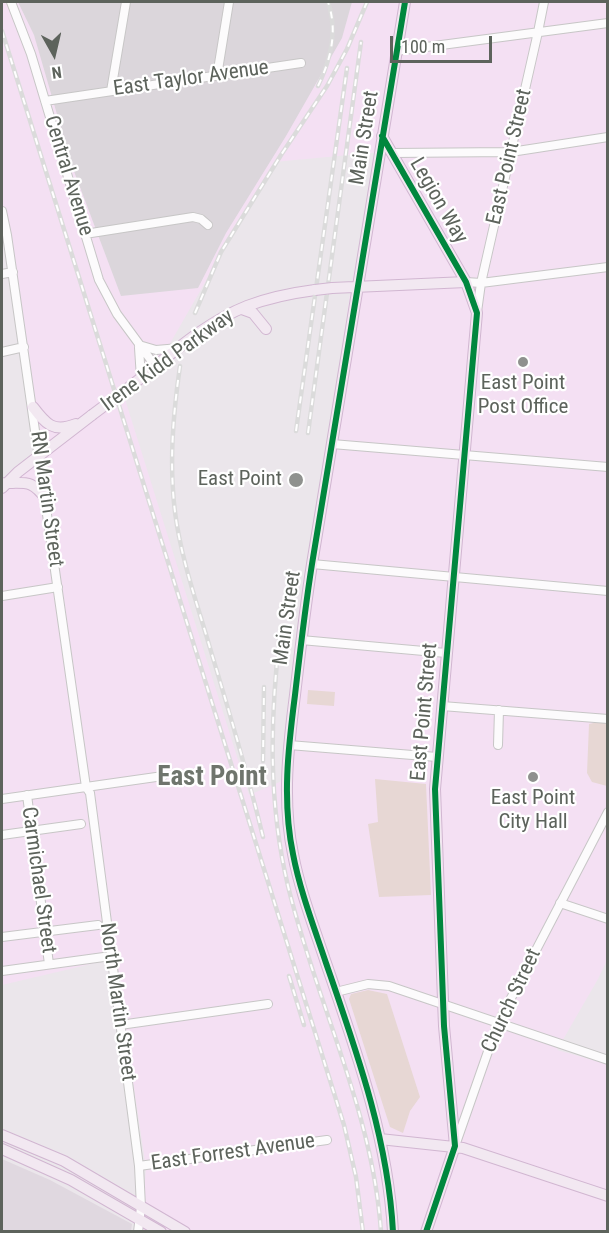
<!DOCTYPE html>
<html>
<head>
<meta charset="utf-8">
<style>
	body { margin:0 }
	#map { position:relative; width:609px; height:1233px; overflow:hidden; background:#ebe6eb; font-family:"Roboto Condensed",sans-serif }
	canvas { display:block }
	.frame { position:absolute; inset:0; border:3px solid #5d635c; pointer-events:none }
	.north { position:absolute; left:24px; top:24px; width:60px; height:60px; -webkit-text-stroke:4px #fff; paint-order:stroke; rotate:172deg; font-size:16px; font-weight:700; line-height:24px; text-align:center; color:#5d635c }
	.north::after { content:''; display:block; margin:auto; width:21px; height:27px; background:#5d635c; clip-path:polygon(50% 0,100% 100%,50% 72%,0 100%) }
	.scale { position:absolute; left:390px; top:36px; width:102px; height:27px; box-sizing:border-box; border:3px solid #5d635c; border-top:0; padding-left:8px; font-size:18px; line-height:21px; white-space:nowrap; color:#5d635c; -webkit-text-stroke:4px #fff; paint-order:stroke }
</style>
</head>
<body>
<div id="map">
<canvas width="609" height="1233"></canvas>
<div class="frame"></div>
<div class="north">N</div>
<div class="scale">100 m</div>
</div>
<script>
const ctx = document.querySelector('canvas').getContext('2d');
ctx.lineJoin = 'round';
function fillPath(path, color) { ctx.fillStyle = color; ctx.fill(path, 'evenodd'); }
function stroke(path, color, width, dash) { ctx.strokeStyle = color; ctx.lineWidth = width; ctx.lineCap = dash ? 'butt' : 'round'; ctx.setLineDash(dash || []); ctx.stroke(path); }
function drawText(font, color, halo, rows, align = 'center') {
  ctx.font = font + ' "Roboto Condensed",sans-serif'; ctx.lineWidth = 4.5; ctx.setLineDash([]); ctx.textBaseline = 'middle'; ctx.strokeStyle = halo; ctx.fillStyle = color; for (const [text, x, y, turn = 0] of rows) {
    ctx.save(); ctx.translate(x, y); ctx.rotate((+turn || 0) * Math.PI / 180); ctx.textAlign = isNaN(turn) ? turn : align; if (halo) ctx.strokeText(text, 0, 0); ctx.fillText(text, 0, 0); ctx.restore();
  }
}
const commercial = new Path2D(`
	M2 2H607L608 958 598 979 557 1050 607 1064V1231H141L146 1168 134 1088 108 960 2 985V489L43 456 24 324 2 215ZM381 152 351 286 310 598 282 781 249 795 124 396 156 368 274 162Z`);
const industrial = new Path2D(`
	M18 2H352L342 38 286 136 226 233 198 288 121 296 72 166 34 35Z`);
const education = new Path2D(`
	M2 1159 50 1180 132 1224 131 1231H2Z`);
const green = new Path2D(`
	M308 690 335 692 334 706 307 704Z
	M602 721 607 722V786L592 782 587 773 589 724Z
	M375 779 426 784 431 895 379 897 368 824 378 822Z
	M368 990 387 994 420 1097 410 1111 403 1133 390 1127 349 999 351 994Z`);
const minor = new Path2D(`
	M11 2 31 54 99 280 117 314 156 367
	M396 51 608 23
	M217 76 229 2
	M111 91 126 2
	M45 101 301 63
	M392 153 511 152 608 137
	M2 211 7 235 86 787 90 793 139 1166 141 1207 138 1232
	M85 234 193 217 201 219 208 225
	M2 274 13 272
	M466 282 481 283 608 267
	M477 312 481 283 538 32 544 2
	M139 345 156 350 179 348
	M139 348 141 378
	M2 352 24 347
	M332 444 608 467
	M312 564 608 591
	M2 596 58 587
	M301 640 446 653
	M442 706 608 719
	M289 745 437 757
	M498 745 499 710
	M27 795 49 964
	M2 799 163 776
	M2 835 81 824
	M560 903 608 919
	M2 937 98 925
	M2 971 111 956
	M336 992 368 984 389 986 608 1060
	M120 1025 268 1004
	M456 1143 498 1023 608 812
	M139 1166 327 1140`);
const major = new Path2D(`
	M382 136 466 282 477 313 435 789 444 1026 455 1146 426 1232
	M332 288 466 282
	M242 309 253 313 266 329
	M132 385C168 357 204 323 247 306 268 298 292 293 315 290
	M33 407C46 424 53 433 76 424
	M5 483C27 483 32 480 46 499
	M2 488 18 472 92 415
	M2 1135 64 1161 185 1232
	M380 1139 463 1148 608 1196
	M2 1149 71 1180 161 1232
	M393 1232C388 1138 356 1050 326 963 314 927 300 891 293 854 282 801 288 749 295 695 300 652 305 608 312 564L405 2`);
const rail = new Path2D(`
	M2 31 344 1125 356 1177 363 1232
	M318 86C331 59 338 31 328 2
	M195 313 221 252 281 155 327 86 347 49 367 2
	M180 366C173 415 169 463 175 512 181 559 197 603 210 648 229 711 248 774 263 837
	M296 431 347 68
	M308 433 361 42
	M280 633C270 719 268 802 288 886 316 1002 373 1111 381 1232
	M263 761 264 687
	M289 976 304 1025`);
const majorBridge = new Path2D(`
	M315 290 332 288
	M92 415 132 385`);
const cycleway = new Path2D(`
	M382 136 466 282 477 313 435 789 444 1026 455 1146 426 1232
	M393 1232C388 1138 356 1050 326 963 314 927 300 891 293 854 282 801 288 749 295 695 300 652 305 608 312 564L405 2`);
const markers = [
	[523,362,6,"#8f918e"],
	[296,480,8,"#8f918e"],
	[533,777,6,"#8f918e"]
];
const streetNames = [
	["East Taylor Avenue",191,79,-8],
	["Main Street",365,138,-81],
	["East Point Street",510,157,-77],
	["Central Avenue",68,176,73],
	["Legion Way",438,201,60],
	["Irene Kidd Parkway",168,361,-36],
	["RN Martin Street",46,499,82],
	["Main Street",288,618,-82],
	["East Point Street",425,712,-85],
	["Carmichael Street",38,880,82],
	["Church Street",512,1001,-65],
	["North Martin Street",117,1002,82],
	["East Forrest Avenue",233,1153,-8]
];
const poiNames = [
	["East Point",523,384],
	["Post Office",523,408],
	["East Point",282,480,"right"],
	["East Point",533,799],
	["City Hall",533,823]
];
const districtNames = [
	["East Point",212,778]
];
fillPath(commercial, '#f4e0f3');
fillPath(industrial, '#dbd6db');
fillPath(education, '#e0d8e0');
fillPath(green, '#e7d7d4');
stroke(minor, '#c7c6c6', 10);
stroke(major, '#d1b6d1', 12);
stroke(minor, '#fcfbfc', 8);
stroke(major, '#f2e8f1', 10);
stroke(rail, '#dbdbdb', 4.5);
stroke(rail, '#fff', 2, [7]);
stroke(majorBridge, '#d1b6d1', 12, []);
stroke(majorBridge, '#f2e8f1', 10);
stroke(cycleway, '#00873e', 6);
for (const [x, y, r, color] of markers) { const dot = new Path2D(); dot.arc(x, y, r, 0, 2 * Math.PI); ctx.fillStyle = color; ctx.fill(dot); stroke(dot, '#fff', 2); }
drawText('21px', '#5d635c', '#fff', streetNames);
drawText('21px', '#5d635c', '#fff', poiNames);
drawText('bold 27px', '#6f756d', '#fff', districtNames);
</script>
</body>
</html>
